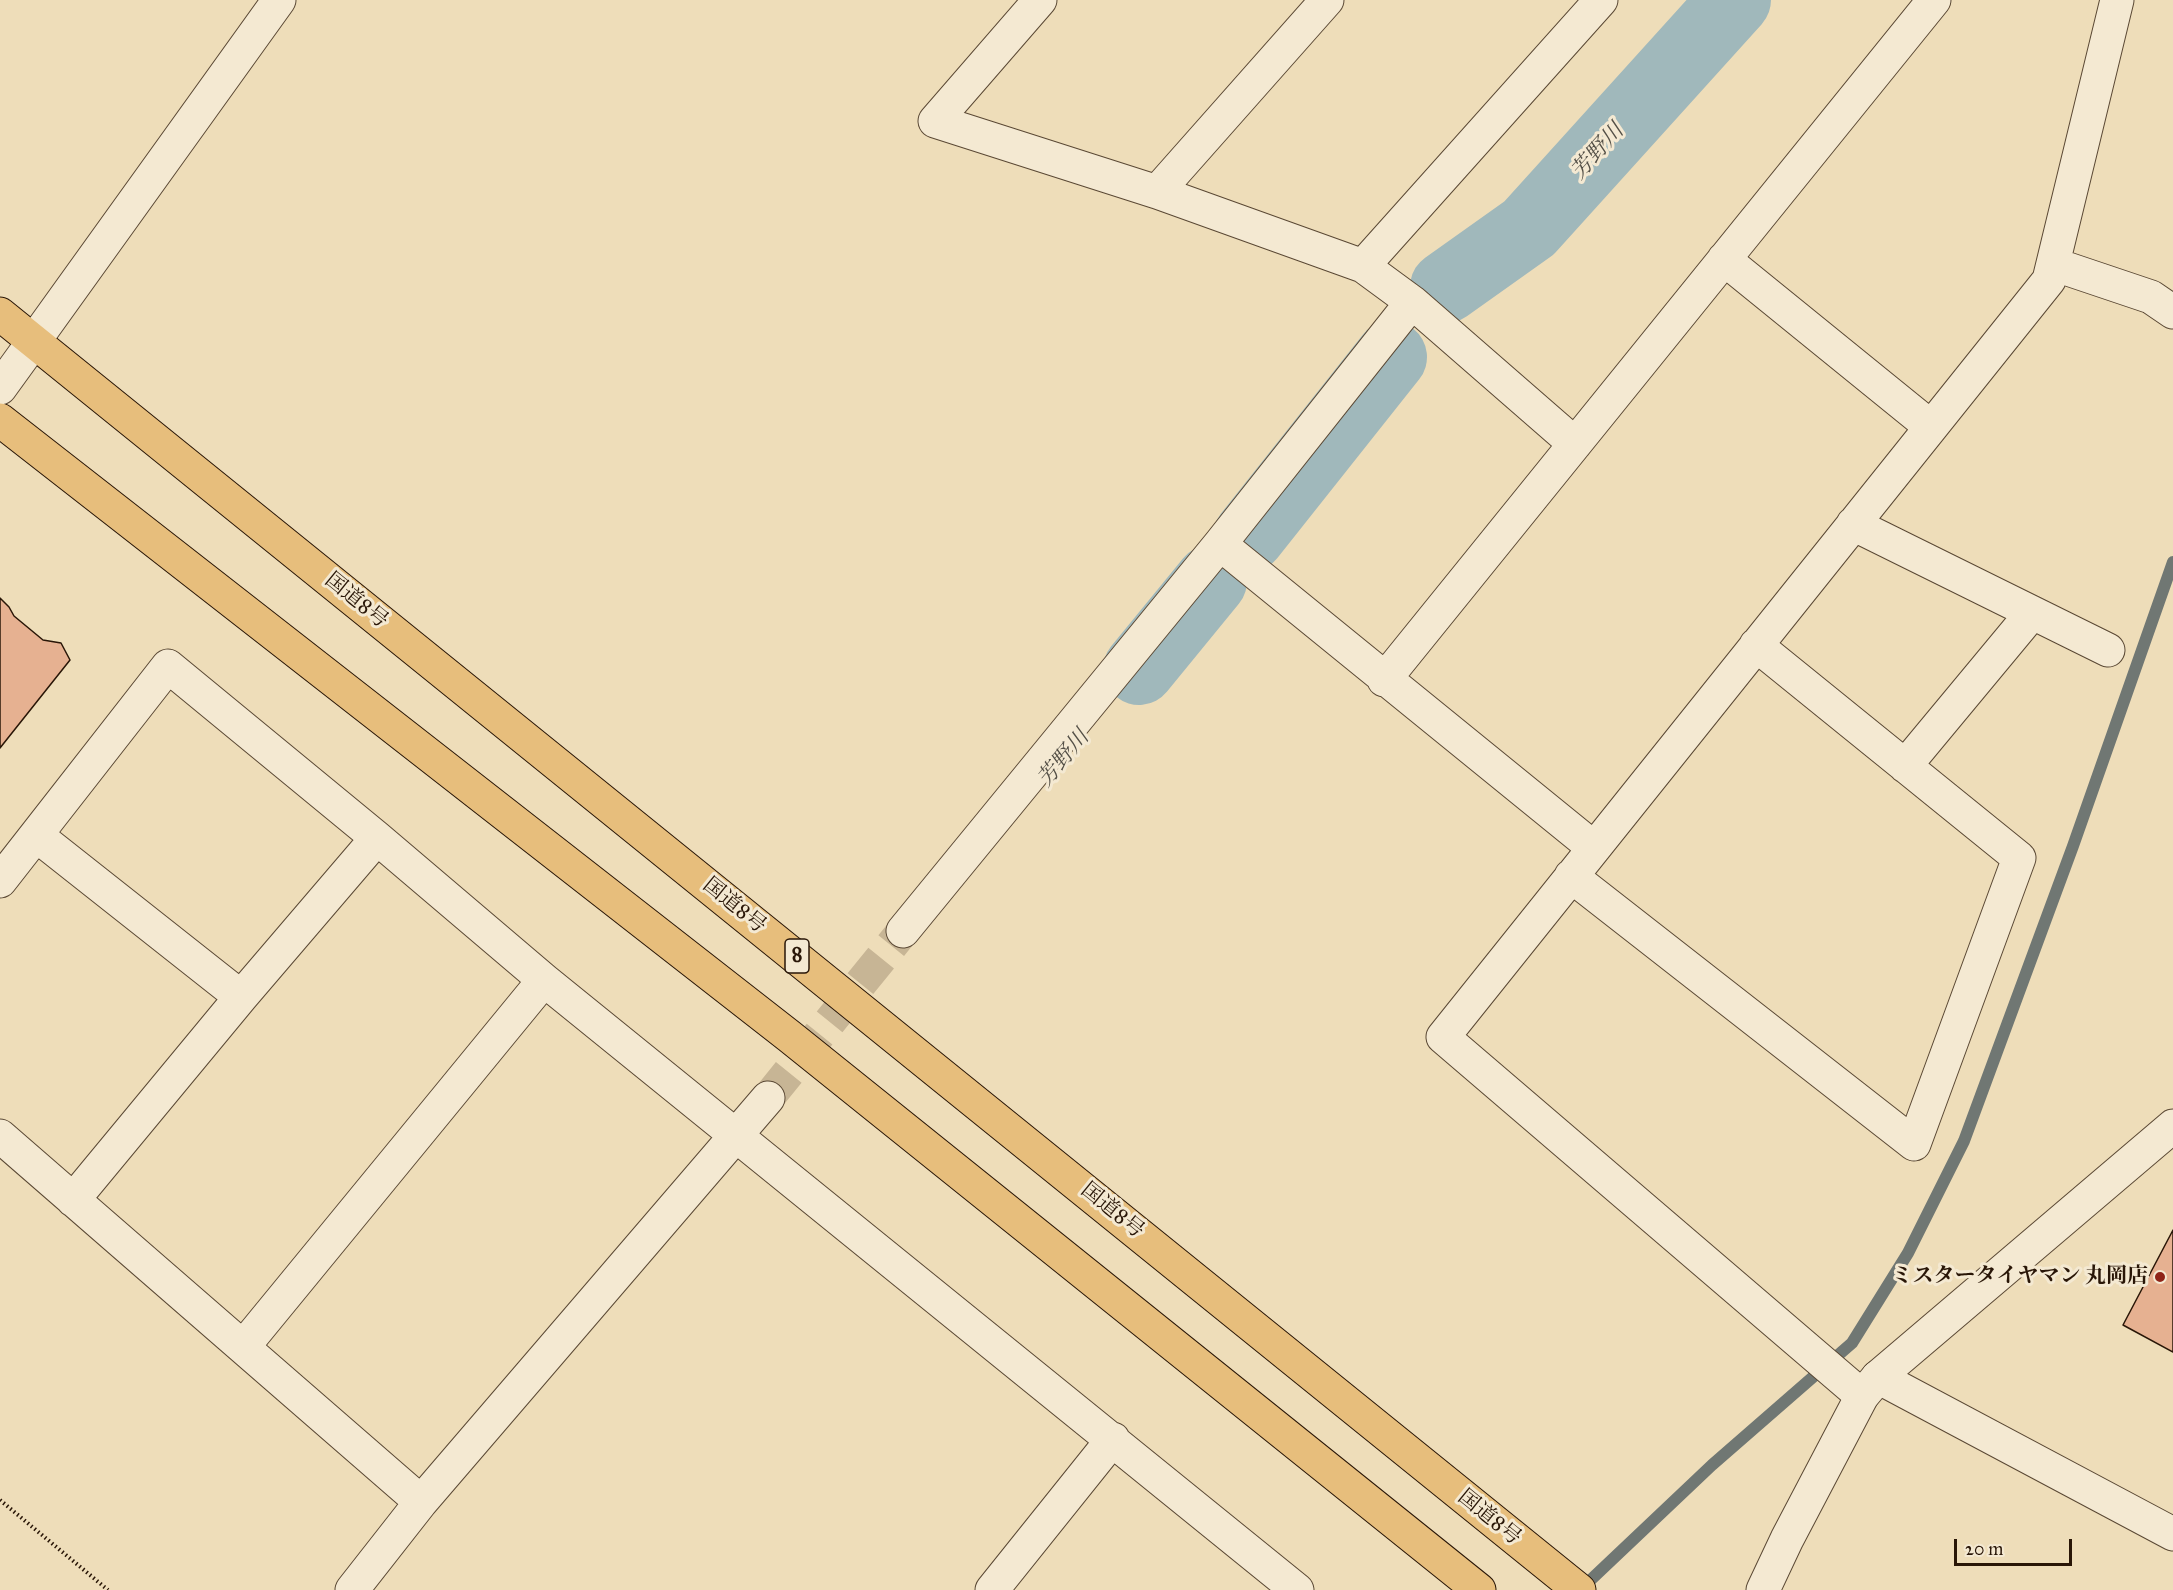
<!DOCTYPE html>
<html>
<head>
<meta charset="utf-8">
<style>
	body { margin:0 }
	#map { position:relative; width:2173px; height:1590px; overflow:hidden; background:#eeddb9; font-family:"IM FELL Great Primer",serif }
	canvas { display:block }
	.scale { position:absolute; left:1954px; top:1539px; width:118px; height:27px; box-sizing:border-box; border:3px solid #291607; border-top:0; padding-left:8px; font-size:18px; line-height:21px; white-space:nowrap; color:#291607; -webkit-text-stroke:4px #f4e9d2; paint-order:stroke }
</style>
</head>
<body>
<div id="map">
<canvas width="2173" height="1590"></canvas>
<div class="scale">20 m</div>
</div>
<script>
const ctx = document.querySelector('canvas').getContext('2d');
ctx.lineJoin = 'round';
function stroke(path, color, width, dash) { ctx.strokeStyle = color; ctx.lineWidth = width; ctx.lineCap = dash ? 'butt' : 'round'; ctx.setLineDash(dash || []); ctx.stroke(path); }
function fillPath(path, color) { ctx.fillStyle = color; ctx.fill(path, 'evenodd'); }
function drawText(font, color, halo, rows, align = 'center') {
  ctx.font = font + ' "IM FELL Great Primer","Noto Serif JP",serif'; ctx.lineWidth = 6; ctx.setLineDash([]); ctx.textBaseline = 'middle'; ctx.strokeStyle = halo; ctx.fillStyle = color; for (const [text, x, y, turn = 0] of rows) {
    ctx.save(); ctx.translate(x, y); ctx.rotate((+turn || 0) * Math.PI / 180); ctx.textAlign = isNaN(turn) ? turn : align; if (halo) ctx.strokeText(text, 0, 0); ctx.fillText(text, 0, 0); ctx.restore();
  }
}
const stream = new Path2D(`
	M1581 1589 1712 1465 1852 1343 1908 1253 1964 1141 2073 846 2173 562`);
const river = new Path2D(`
	M1446 287 1529 228 1735 0
	M1249 536 1391 357
	M1139 669 1211 581`);
const building = new Path2D(`
	M0 598 9 607 14 616 43 640 61 643 70 660 0 748Z
	M2173 1230V1352L2123 1325Z`);
const minorTunnel = new Path2D(`
	M768 1098 903 931`);
const path = new Path2D(`
	M0 1500 108 1590`);
const minor = new Path2D(`
	M1040 0 935 121 1157 192 1363 266 1412 302 1575 444
	M1157 192 1327 0
	M1724 259 1931 427
	M2053 264 2151 297 2173 312
	M1363 266 1601 0
	M0 388 34 341
	M1853 524 2108 650
	M1220 544 1594 848
	M1384 680 1934 0
	M1905 766 2032 613
	M36 835 241 997
	M1571 876 1914 1144 2019 858 1756 645
	M0 881 168 666 377 838 544 980 1297 1590
	M903 931 1220 544 1412 302
	M0 1136 421 1502
	M73 1200 241 997 377 838
	M243 1347 544 980
	M1878 1377 2173 1534
	M1862 1396 1443 1037 2049 280 2117 0
	M352 1590 421 1502 768 1098
	M992 1590 1113 1439`);
const tertiary = new Path2D(`
	M34 341 279 0
	M1763 1590 1787 1539 1862 1396 1878 1377 2173 1126`);
const trunk = new Path2D(`
	M0 314 1579 1590
	M0 420 789 1036 1479 1590`);
const markers = [
	[2160,1277,6,"#8f2418"]
];
const shields = [
	[797,956,24]
];
const shieldNames = [
	["8",797,956]
];
const streetNames = [
	["国道8号",356,601,39],
	["国道8号",734,906,39],
	["国道8号",1112,1211,39],
	["国道8号",1489,1518,39]
];
const poiNames = [
	["ミスタータイヤマン 丸岡店",2148,1277]
];
const waterNames = [
	["芳野川",1598,152,-48],
	["芳野川",1064,759,-50]
];
stroke(stream, '#707773', 12);
stroke(river, '#a0b8bb', 72);
fillPath(building, '#e6b191');
stroke(building, '#291607', 1.5);
stroke(minorTunnel, '#c7b595', 33, [33, 16]);
stroke(minor, '#5a4834', 35);
stroke(tertiary, '#5a4834', 35);
stroke(trunk, '#291607', 35);
stroke(path, '#291607', 4, [1.5, 3]);
stroke(minor, '#f4e9d2', 33);
stroke(tertiary, '#f4e9d2', 33);
stroke(trunk, '#e7be7c', 33);
for (const [x, y, r, color] of markers) { const dot = new Path2D(); dot.arc(x, y, r, 0, 2 * Math.PI); ctx.fillStyle = color; ctx.fill(dot); stroke(dot, '#f4e9d2', 2); }
for (const [x, y, w] of shields) { const box = new Path2D(); box.roundRect(x - w / 2, y - 17, w, 34, 4.5); ctx.fillStyle = '#f4e9d2'; ctx.fill(box); stroke(box, '#291607', 1.5); }
drawText('bold 20px', '#291607', null, shieldNames);
drawText('21px', '#291607', '#f4e9d2', streetNames);
drawText('bold 21px', '#291607', '#f4e9d2', poiNames, 'right');
drawText('italic 22px', '#534f46', '#f4e9d2', waterNames);
</script>
</body>
</html>
